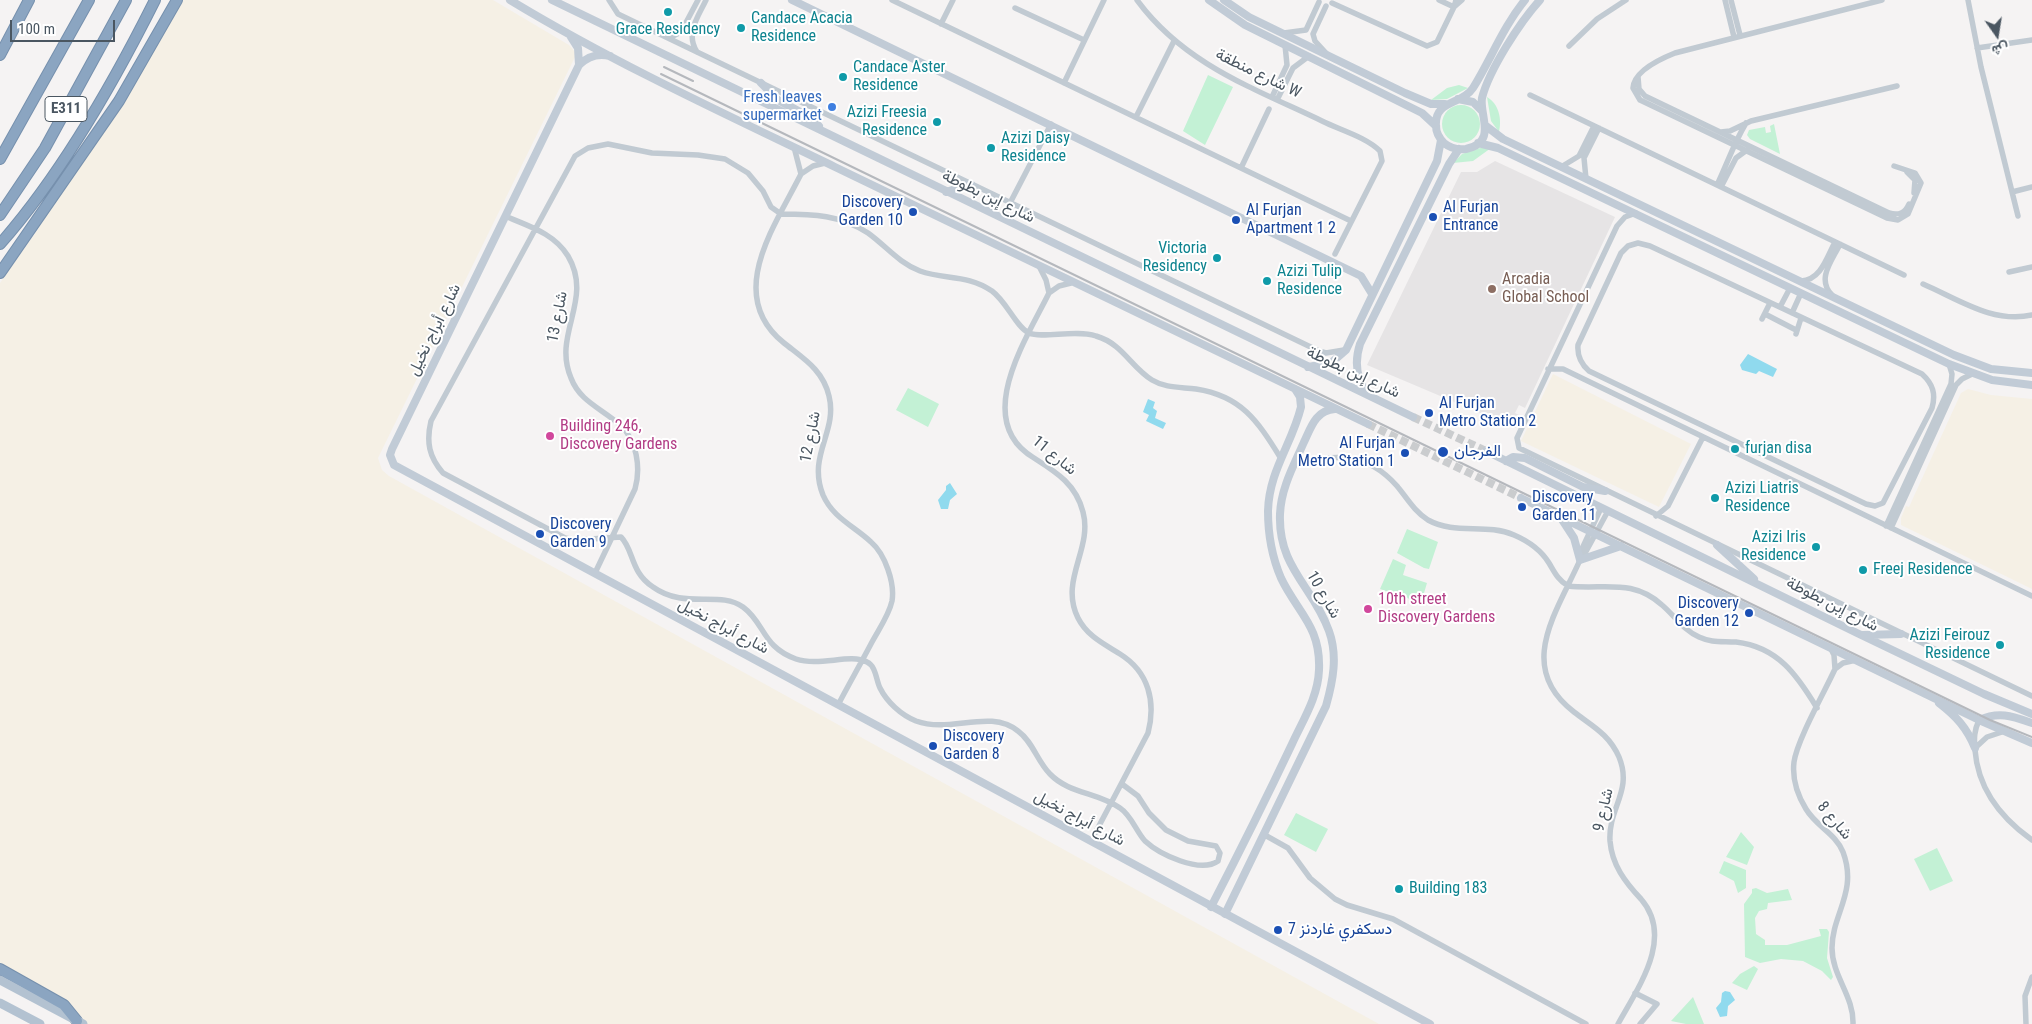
<!DOCTYPE html>
<html>
<head>
<meta charset="utf-8">
<style>
	body { margin:0 }
	#map { position:relative; width:2032px; height:1024px; overflow:hidden; background:#f5f3f3; font-family:"Roboto Condensed",Vazirmatn,sans-serif }
	canvas { display:block }
	.north { position:absolute; left:1972px; top:10px; width:50px; height:50px; -webkit-text-stroke:4px #fff; paint-order:stroke; rotate:167deg; font-size:14px; font-weight:700; line-height:20px; text-align:center; color:#4a5661 }
	.north::after { content:''; display:block; margin:auto; width:18px; height:22px; background:#4a5661; clip-path:polygon(50% 0,100% 100%,50% 72%,0 100%) }
	.scale { position:absolute; left:10px; top:20px; width:105px; height:22px; box-sizing:border-box; border:2px solid #4a5661; border-top:0; padding-left:6px; font-size:15px; line-height:18px; white-space:nowrap; color:#4a5661; -webkit-text-stroke:4px #fff; paint-order:stroke }
</style>
</head>
<body>
<div id="map">
<canvas width="2032" height="1024"></canvas>
<div class="north">ش</div>
<div class="scale">100 m</div>
</div>
<script>
const ctx = document.querySelector('canvas').getContext('2d');
ctx.lineJoin = 'round';
function fillPath(path, color) { ctx.fillStyle = color; ctx.fill(path, 'evenodd'); }
function stroke(path, color, width, dash) { ctx.strokeStyle = color; ctx.lineWidth = width; ctx.lineCap = dash ? 'butt' : 'round'; ctx.setLineDash(dash || []); ctx.stroke(path); }
function drawText(font, color, halo, rows, align = 'center') {
  ctx.font = font + ' "Roboto Condensed",Vazirmatn,sans-serif'; ctx.lineWidth = 4; ctx.setLineDash([]); ctx.textBaseline = 'middle'; ctx.strokeStyle = halo; ctx.fillStyle = color; for (const [text, x, y, turn = 0] of rows) {
    ctx.save(); ctx.translate(x, y); ctx.rotate((+turn || 0) * Math.PI / 180); ctx.textAlign = isNaN(turn) ? turn : align; if (halo) ctx.strokeText(text, 0, 0); ctx.fillText(text, 0, 0); ctx.restore();
  }
}
const education = new Path2D(`
	M1495 161 1615 217 1525 408 1519 405 1515 413 1521 416 1516 428 1367 365 1461 172H1477Z`);
const green = new Path2D(`
	M1208 75 1233 87 1205 145 1183 131Z
	M1459 85 1468 88 1447 99 1431 100 1447 88Z
	M1487 97C1499 104 1502 119 1499 132L1491 121Z
	M1442 124a19 19 0 1 1 38 0a19 19 0 1 1-38 0Z
	M1774 124 1780 154 1750 139 1747 135 1749 130 1765 127 1766 133 1771 132 1770 126Z
	M1480 148H1491L1473 161 1453 163 1462 154Z
	M908 388 939 404 928 427 896 410Z
	M1407 529 1438 542 1429 569 1424 568 1397 553Z
	M1393 559 1406 565 1403 575 1427 583 1421 603H1413L1410 599 1380 589Z
	M1296 813 1328 829 1316 852 1284 835Z
	M1741 832 1754 847 1747 865 1726 857Z
	M1937 848 1953 881 1930 891 1914 859Z
	M1724 861 1746 870V888L1738 893 1734 881 1719 873Z
	M1756 888 1767 893 1788 889 1792 900 1768 903 1767 909 1759 911 1755 918 1756 934 1765 940V945H1787L1821 936 1819 929H1827L1829 932 1827 958 1833 977 1831 980 1822 971 1803 961 1781 959 1760 963 1745 957 1744 904 1752 893V889Z
	M1754 966 1758 969 1747 990 1732 983 1740 974Z
	M1693 997 1704 1024H1686L1671 1021Z`);
const sand = new Path2D(`
	M174 0H493L569 45 575 52V57L378 458 382 470 389 476 1379 1024H85L0 975V283L36 232 152 48Z
	M1553 374 1691 444 1659 507 1521 441Z
	M1968 389 1991 395 2032 399V589L1901 525V518L1906 506 1909 507 1961 393Z`);
const water = new Path2D(`
	M1748 354 1777 369 1773 377 1759 371 1756 374 1742 370 1740 365Z
	M1148 399 1155 402 1153 408 1157 411 1155 418 1166 423 1163 429 1146 421 1149 415 1143 412Z
	M950 483 957 494 950 500 948 509H941L938 500 946 490V486Z
	M1725 991 1730 992 1735 1000 1728 1006 1727 1016 1720 1017 1716 1008 1721 1002 1722 993Z`);
const secondaryTunnel = new Path2D(`
	M1413 417 1486 451
	M1368 424 1521 498`);
const street = new Path2D(`
	M609 0 618 14 1319 351 1326 353 1344 350
	M892 0 1351 221
	M1137 0C1184 64 1253 88 1322 121 1340 130 1366 137 1380 151L1382 161 1335 254
	M1456 0 1454 7 1462 0
	M1725 0 1734 37
	M1731 0 1740 35
	M1882 0 1675 53C1660 59 1634 71 1633 88L1640 100 1887 218 1898 220 1908 214 1921 183 1915 173 1894 166
	M1968 0 1981 67 2018 216
	M1332 3 1427 46 1437 42 1454 7 1439 0
	M1326 6 1313 34 1315 41 1326 53
	M1015 8 1084 40
	M941 24 953 0
	M1284 33 1306 30 1319 2
	M669 38 681 32 698 0
	M1569 46 1597 19 1626 0
	M1977 48 2032 40
	M697 52C685 33 698 17 706 0
	M1638 77 1639 89 1645 96 1889 213C1899 216 1905 213 1909 204
	M1064 83 1104 0
	M1530 95 1904 275
	M1272 97 1287 65 1285 45
	M1277 100 1293 68 1309 56
	M1136 117 1174 41
	M1721 132 1730 131 1751 121 1897 86
	M794 147 801 174
	M825 163 813 166 801 174C775 226 724 295 784 343 804 359 823 370 829 396 838 432 807 455 823 495 833 518 854 526 871 542 885 554 895 583 892 601 889 615 879 629 872 642 861 663 849 684 838 705
	M1561 167 1579 156 1594 126
	M1241 168 1269 109
	M1907 172 1915 180 1914 193
	M1586 179 1584 158 1599 128
	M1717 185C1727 164 1734 143 1746 123
	M1721 187 1736 158 1747 150
	M2012 192 2032 187
	M1010 203 1051 124
	M1636 213 1625 217 1617 226 1517 438 1519 448 2032 696
	M505 216C528 226 554 233 568 256 594 300 552 334 571 378 580 402 603 409 620 425 637 440 641 468 635 489L595 573
	M1638 243 1650 246 1922 374C1933 384 1936 394 1932 408L1883 503 1875 506 1866 504 1589 371C1581 364 1577 356 1578 345L1621 253 1628 246Z
	M1040 268 1046 280 1049 293
	M2009 272 2032 267
	M1801 281C1821 280 1827 257 1835 242
	M1071 283 1059 286 1049 293C1027 338 971 421 1034 458 1056 472 1076 484 1083 512 1093 549 1059 580 1078 618 1087 636 1104 644 1120 654 1149 672 1156 702 1148 733L1091 841
	M1923 284C1958 299 1993 324 2032 315
	M1832 295C1816 279 1832 261 1840 244
	M1780 307 1790 288
	M1792 313 1801 293
	M1765 314 1796 330
	M1762 319 1770 303
	M1796 334 1801 318
	M1548 369H1563L2032 596
	M1295 463C1337 455 1366 451 1397 486 1407 498 1414 511 1428 520 1455 535 1486 523 1514 535 1528 541 1541 550 1549 563 1555 573 1558 580 1568 586 1604 590 1632 578 1662 605 1675 616 1683 630 1699 637 1712 643 1722 641 1736 642 1778 647 1797 675 1817 708
	M1601 508 1581 551 1580 560C1557 612 1515 667 1574 712 1592 726 1609 734 1619 757 1633 791 1608 808 1610 841 1612 865 1625 882 1641 899 1675 938 1637 989 1618 1024
	M1656 516 1668 506 1703 437
	M1886 526 1951 384 1952 374 1949 364
	M1891 528 1956 385 1962 379 1972 374
	M1583 557 1608 511
	M1830 647 1834 655 1835 669
	M1979 720C1974 731 1974 738 1975 750 1978 790 2001 818 2032 840
	M1975 748 1987 737 2005 731
	M1122 784 1138 796 1149 813 1166 830 1188 841 1216 846 1220 853 1218 861C1200 874 1159 854 1145 841 1136 831 1131 815 1120 808 1098 792 1069 794 1050 774 1037 761 1033 742 1018 731 989 708 951 734 916 721 901 715 887 702 880 688 876 680 876 666 867 662 850 653 820 667 796 659 762 647 765 623 743 607 719 590 685 610 653 587 630 572 634 550 621 537L575 540 565 538 443 473C429 457 426 442 431 421L575 156 588 148 608 144 652 153 698 155 725 159 748 173 763 191 771 207 781 214C813 214 841 215 868 233 886 246 899 263 920 271 945 280 967 274 992 291 1007 302 1016 327 1029 333 1043 339 1075 329 1096 336 1123 344 1130 366 1152 380 1165 388 1180 387 1196 389 1241 396 1257 420 1280 457
	M1263 834 1288 848 1310 878 1335 899 1347 905 1393 919 1586 1024
	M1635 993 1657 1004 1640 1024
	M1853 1024C1854 996 1832 976 1832 948 1832 914 1858 892 1843 852 1836 834 1816 826 1806 809 1798 796 1792 779 1794 762 1797 740 1825 691 1835 669L1843 663 1856 660
	M2026 1024 2025 996 2032 977`);
const secondary = new Path2D(`
	M510 0C614 63 725 114 835 167 1012 254 1190 339 1368 424
	M552 0 1413 417
	M792 0 1361 276 1372 294
	M1209 0 1245 25 1422 113 1436 126
	M1224 0 1249 17 1405 93 1431 104H1445
	M1525 0C1503 27 1491 59 1473 88 1462 105 1434 100 1436 126 1436 133 1440 139 1444 143 1450 148 1458 150 1466 149 1498 142 1479 115 1482 98 1489 70 1520 22 1540 0
	M571 37 578 48 579 65
	M610 56C598 53 588 56 579 65L392 449 390 455 394 465 1430 1024
	M761 83 778 100 806 115 819 126
	M1458 99 1473 102 1482 111
	M1486 126 1503 139 1954 355 1991 369 2032 373
	M1478 143 1498 148 1949 364 1992 380 2032 385
	M946 192 971 184
	M1308 367 1331 363 1346 350 1437 161 1441 140
	M1368 394C1356 379 1354 363 1360 344L1449 164 1459 149
	M1486 451 1857 633 1984 694 2032 714
	M1506 461 1513 457 1525 458 1583 487 1605 491
	M1521 498 1979 720 2032 743
	M1561 518 1574 538 1580 560 1621 546
	M1717 545 1754 579
	M1863 635 1901 634
	M1939 703C1956 716 1967 728 1975 748
	M1979 720C1999 711 2012 716 2032 723
	M1211 907C1239 853 1266 799 1292 744 1303 720 1318 697 1319 670 1321 626 1297 612 1281 578 1272 557 1268 534 1268 511 1269 471 1292 444 1301 407L1300 397 1295 389
	M1225 914 1326 706C1333 681 1338 656 1329 631 1313 586 1278 568 1280 514 1281 488 1294 465 1304 442 1311 427 1316 410 1335 409`);
const primary = new Path2D(`
	M0 980 83 1024
	M0 1003 40 1024`);
const highway = new Path2D(`
	M0 55 29 0
	M0 159 89 0
	M0 215 45 148 126 0
	M0 244C61 175 114 82 155 0
	M0 273 119 101 177 0
	M0 969 64 1005 77 1021`);
const rail = new Path2D(`
	M664 67 693 81
	M661 74 1990 720 2032 737`);
const markers = [
	[668,12,5,"#0f9aa8"],
	[741,28,5,"#0f9aa8"],
	[843,77,5,"#0f9aa8"],
	[832,107,5,"#3f7fe0"],
	[937,122,5,"#0f9aa8"],
	[991,148,5,"#0f9aa8"],
	[913,212,5,"#1a4fb4"],
	[1433,217,5,"#1a4fb4"],
	[1236,220,5,"#1a4fb4"],
	[1217,258,5,"#0f9aa8"],
	[1267,281,5,"#0f9aa8"],
	[1492,289,5,"#8d6e63"],
	[1429,413,5,"#1a4fb4"],
	[550,436,5,"#d1479c"],
	[1735,449,5,"#0f9aa8"],
	[1443,452,6,"#1a4fb4"],
	[1405,453,5,"#1a4fb4"],
	[1715,498,5,"#0f9aa8"],
	[1522,507,5,"#1a4fb4"],
	[540,534,5,"#1a4fb4"],
	[1816,547,5,"#0f9aa8"],
	[1863,570,5,"#0f9aa8"],
	[1368,609,5,"#d1479c"],
	[1749,613,5,"#1a4fb4"],
	[2000,645,5,"#0f9aa8"],
	[933,746,5,"#1a4fb4"],
	[1399,889,5,"#0f9aa8"],
	[1278,930,5,"#1a4fb4"]
];
const shields = [
	[66,109,42]
];
const shieldNames = [
	["E311",66,109]
];
const cultureNames = [
	["Candace Acacia",751,19],
	["Residence",751,37],
	["Grace Residency",668,30,"center"],
	["Candace Aster",853,68],
	["Residence",853,86],
	["Azizi Freesia",927,113,"right"],
	["Residence",927,131,"right"],
	["Azizi Daisy",1001,139],
	["Residence",1001,157],
	["Victoria",1207,249,"right"],
	["Residency",1207,267,"right"],
	["Azizi Tulip",1277,272],
	["Residence",1277,290],
	["furjan disa",1745,449],
	["Azizi Liatris",1725,489],
	["Residence",1725,507],
	["Azizi Iris",1806,538,"right"],
	["Residence",1806,556,"right"],
	["Freej Residence",1873,570],
	["Azizi Feirouz",1990,636,"right"],
	["Residence",1990,654,"right"],
	["Building 183",1409,889]
];
const streetNames = [
	["شارع منطقة W",1258,74,26],
	["شارع إبن بطوطة",988,197,26],
	["شارع 13",558,317,-79],
	["شارع أبراج نخيل",435,330,-64],
	["شارع إبن بطوطة",1353,373,25],
	["شارع 12",811,437,-79],
	["شارع 11",1054,456,39],
	["شارع 10",1323,595,60],
	["شارع إبن بطوطة",1832,605,27],
	["شارع أبراج نخيل",723,627,28],
	["شارع 9",1604,810,-77],
	["شارع أبراج نخيل",1079,819,28],
	["شارع 8",1834,821,50]
];
const shopNames = [
	["Fresh leaves",822,98],
	["supermarket",822,116]
];
const transitNames = [
	["Discovery",903,203,"right"],
	["Garden 10",903,221,"right"],
	["Al Furjan",1443,208],
	["Entrance",1443,226],
	["Al Furjan",1246,211],
	["Apartment 1 2",1246,229],
	["Al Furjan",1439,404],
	["Metro Station 2",1439,422],
	["Al Furjan",1395,444,"right"],
	["Metro Station 1",1395,462,"right"],
	["الفرجان",1454,452],
	["Discovery",1532,498],
	["Garden 11",1532,516],
	["Discovery",550,525],
	["Garden 9",550,543],
	["Discovery",1739,604,"right"],
	["Garden 12",1739,622,"right"],
	["Discovery",943,737],
	["Garden 8",943,755],
	["دسكفري غاردنز 7",1288,930]
];
const educationNames = [
	["Arcadia",1502,280],
	["Global School",1502,298]
];
const hotelNames = [
	["Building 246,",560,427],
	["Discovery Gardens",560,445],
	["10th street",1378,600],
	["Discovery Gardens",1378,618]
];
fillPath(education, '#e6e4e5');
fillPath(green, '#c3f1d5');
fillPath(sand, '#f5f0e5');
fillPath(water, '#90daee');
stroke(secondaryTunnel, '#caccce', 8, [8, 4]);
stroke(highway, '#7690ad', 12);
stroke(street, '#c1cad2', 5.5);
stroke(secondary, '#c1cbd6', 8);
stroke(primary, '#b3c2d1', 9);
stroke(highway, '#8ba5c1', 10);
stroke(rail, '#b5b8bd', 2);
for (const [x, y, r, color] of markers) { const dot = new Path2D(); dot.arc(x, y, r, 0, 2 * Math.PI); ctx.fillStyle = color; ctx.fill(dot); stroke(dot, '#fff', 2); }
for (const [x, y, w] of shields) { const box = new Path2D(); box.roundRect(x - w / 2, y - 12.5, w, 25, 4); ctx.fillStyle = '#fff'; ctx.fill(box); stroke(box, '#4a5661', 1); }
drawText('bold 15px', '#4a5661', null, shieldNames);
drawText('16px', '#0d838f', '#fff', cultureNames, 'left');
drawText('16px', '#4a5661', '#fff', streetNames);
drawText('16px', '#366cbe', '#fff', shopNames, 'right');
drawText('16px', '#164399', '#fff', transitNames, 'left');
drawText('16px', '#785e54', '#fff', educationNames, 'left');
drawText('16px', '#b23c85', '#fff', hotelNames, 'left');
</script>
</body>
</html>
